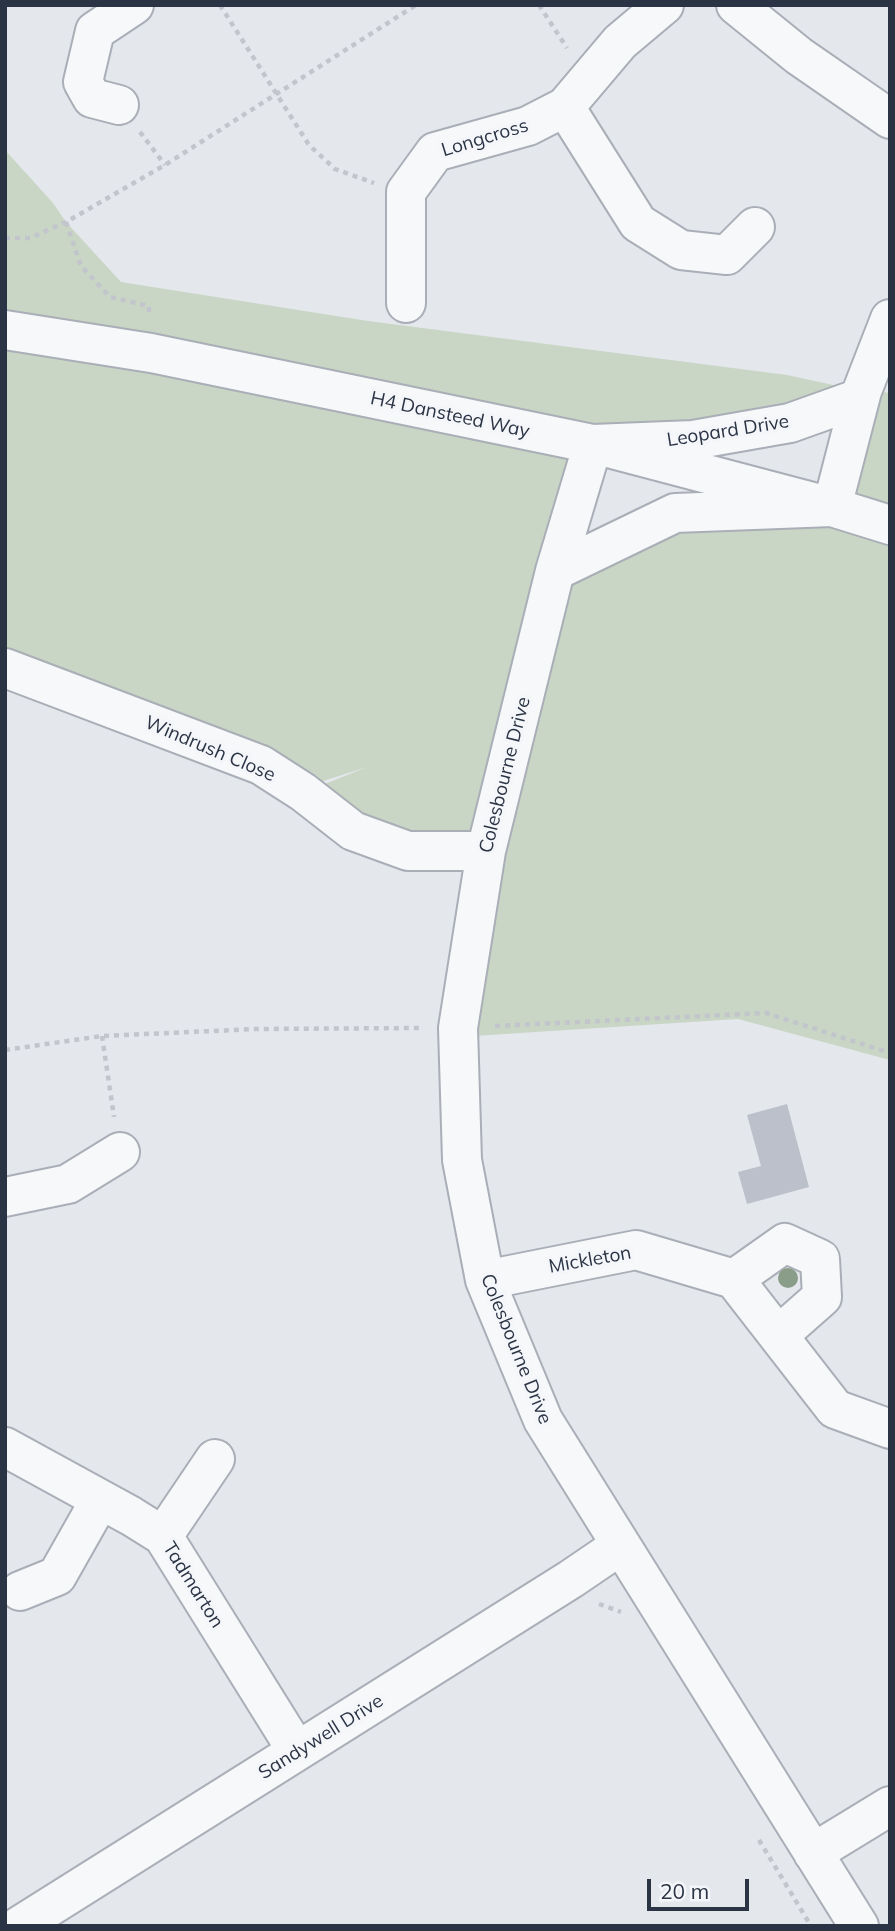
<!DOCTYPE html>
<html>
<head>
<meta charset="utf-8">
<style>
	body { margin:0 }
	#map { position:relative; width:895px; height:1931px; overflow:hidden; background:#e4e7ec; font-family:Mulish,sans-serif }
	canvas { display:block }
	.frame { position:absolute; inset:0; border:7px solid #2b3445; pointer-events:none }
	.scale { position:absolute; left:647px; top:1879px; width:102px; height:32px; box-sizing:border-box; border:4px solid #2b3445; border-top:0; padding-left:9px; font-size:21px; line-height:24px; white-space:nowrap; color:#2b3445; -webkit-text-stroke:5px #f4f6f9; paint-order:stroke }
</style>
</head>
<body>
<div id="map">
<canvas width="895" height="1931"></canvas>
<div class="frame"></div>
<div class="scale">20 m</div>
</div>
<script>
const ctx = document.querySelector('canvas').getContext('2d');
ctx.lineJoin = 'round';
function fillPath(path, color) { ctx.fillStyle = color; ctx.fill(path, 'evenodd'); }
function stroke(path, color, width, dash) { ctx.strokeStyle = color; ctx.lineWidth = width; ctx.lineCap = dash ? 'butt' : 'round'; ctx.setLineDash(dash || []); ctx.stroke(path); }
function drawText(font, color, halo, rows, align = 'center') {
  ctx.font = font + ' Mulish,sans-serif'; ctx.lineWidth = 7; ctx.setLineDash([]); ctx.textBaseline = 'middle'; ctx.strokeStyle = halo; ctx.fillStyle = color; for (const [text, x, y, turn = 0] of rows) {
    ctx.save(); ctx.translate(x, y); ctx.rotate((+turn || 0) * Math.PI / 180); ctx.textAlign = isNaN(turn) ? turn : align; if (halo) ctx.strokeText(text, 0, 0); ctx.fillText(text, 0, 0); ctx.restore();
  }
}
const green = new Path2D(`
	M5 150 53 203 66 222 121 282 368 321 787 375 861 391 863 389 890 393V1060L738 1019 458 1037 486 851H408L315 788 367 767 320 782 5 667ZM861 392 832 507 675 513 555 570 592 445Z`);
const building = new Path2D(`
	M787 1104 809 1187 747 1204 738 1172 761 1166 747 1115Z`);
const path = new Path2D(`
	M220 5 309 145 335 169 374 183
	M539 5 567 48
	M140 132 165 165
	M66 222 81 266 110 297 149 306V317
	M5 238H30L66 222 165 165 416 5
	M495 1026 766 1013 890 1053
	M102 1036 114 1117
	M5 1050 102 1036 256 1029 423 1028
	M599 1604 621 1612
	M759 1840 811 1926`);
const minor = new Path2D(`
	M736 5 799 56 890 119
	M119 105 92 98 83 82 95 31 134 5
	M565 107 620 42 664 5
	M406 303V192L435 152 528 126 565 107 638 223 681 250 727 255 755 227
	M5 330 151 353 593 444 832 507 890 525
	M555 571 675 513 832 507 862 391 890 319
	M5 668 261 765 303 792 353 831 408 851H486
	M5 1197 68 1184 120 1152
	M734 1279 785 1243 820 1259 822 1297 779 1335
	M485 1280 636 1250 734 1279 835 1409 890 1429
	M5 1447 131 1516 163 1536 297 1751
	M163 1536 215 1459
	M20 1591 57 1576 100 1500
	M813 1853 890 1806
	M19 1926 571 1579 621 1545
	M859 1926 543 1420 485 1280 462 1160 458 1028 486 851 555 571 593 444 693 440 790 423 860 398`);
const trees = [
	[788,1278]
];
const streetNames = [
	["Longcross",485,138,-17],
	["H4 Dansteed Way",450,415,12],
	["Leopard Drive",728,431,-9],
	["Windrush Close",210,749,23],
	["Colesbourne Drive",505,775,-76],
	["Mickleton",590,1260,-10],
	["Colesbourne Drive",516,1349,68],
	["Tadmarton",193,1585,58],
	["Sandywell Drive",321,1737,-32]
];
fillPath(green, '#c9d6c5');
fillPath(building, '#bbc0ca');
stroke(minor, '#a9aeb7', 42);
stroke(path, '#c2c5cb', 4.5, [5, 5]);
stroke(minor, '#f7f8fa', 38);
ctx.fillStyle = '#899d89';
for (const [x, y] of trees) { ctx.beginPath(); ctx.arc(x, y, 10, 0, 2 * Math.PI); ctx.fill(); }
drawText('19px', '#2b3445', '#f4f6f9', streetNames);
</script>
</body>
</html>
